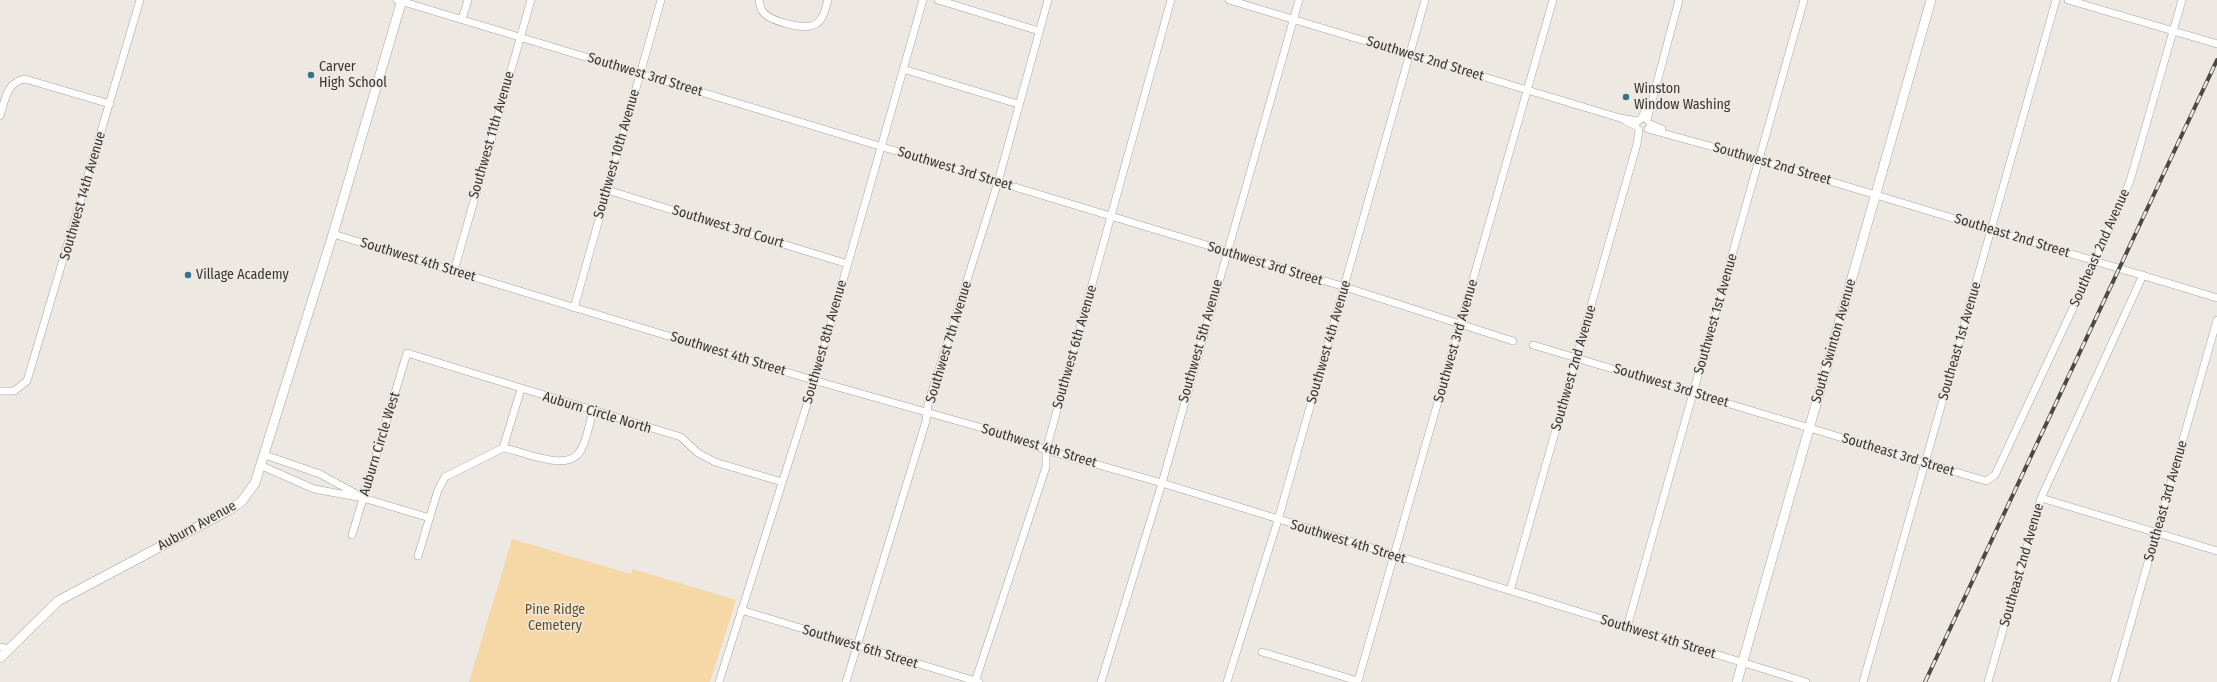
<!DOCTYPE html>
<html>
<head>
<meta charset="utf-8">
<style>
	body { margin:0 }
	canvas { display:block; background:#ede9e2 }
</style>
</head>
<body>
<canvas width="2217" height="682"></canvas>
<script>
const ctx = document.querySelector('canvas').getContext('2d');
ctx.lineJoin = 'round';
function fillPath(path, color) { ctx.fillStyle = color; ctx.fill(path, 'evenodd'); }
function stroke(path, color, width, dash) { ctx.strokeStyle = color; ctx.lineWidth = width; ctx.lineCap = dash ? 'butt' : 'round'; ctx.setLineDash(dash || []); ctx.stroke(path); }
function drawText(font, color, halo, rows, align = 'center') {
  ctx.font = font + ' "Fira Sans Condensed",sans-serif'; ctx.lineWidth = 3; ctx.setLineDash([]); ctx.textBaseline = 'middle'; ctx.strokeStyle = halo; ctx.fillStyle = color; for (const [text, x, y, turn = 0] of rows) {
    ctx.save(); ctx.translate(x, y); ctx.rotate((+turn || 0) * Math.PI / 180); ctx.textAlign = isNaN(turn) ? turn : align; if (halo) ctx.strokeText(text, 0, 0); ctx.fillText(text, 0, 0); ctx.restore();
  }
}
const green = new Path2D(`
	M512 539 631 574 633 569 736 600 710 682H469Z`);
const street = new Path2D(`
	M397 0 1345 287 1513 341
	M759 0C760 4 760 8 763 12 770 21 805 31 816 24 824 19 825 9 828 0
	M938 0 1039 31
	M1229 0 1620 118 1638 121
	M2068 0 2217 44
	M462 19 468 0
	M903 69 1018 104
	M0 116C5 101 6 82 25 79L110 104
	M1641 119 1649 103
	M1624 120 1636 126
	M1647 120 1679 0
	M1650 124 1662 129
	M1648 129 1760 160 2217 298
	M607 190 848 264
	M333 234 806 378 993 431 1046 450 1162 483 1806 682
	M454 271 531 0
	M574 308 661 0
	M1533 345 1986 481 1995 475 2095 261 2130 181 2182 0
	M0 391H14L27 381 140 0
	M503 448 521 389
	M265 455 320 474 360 496
	M262 466 314 489 363 498 430 518
	M2041 498 2217 551
	M352 535 407 353 681 437 698 453 715 462 782 482
	M418 556 438 490 445 477 503 448C524 451 568 474 581 450 587 439 589 424 593 412
	M1510 591 1637 144 1639 130
	M741 610 979 682
	M1627 627 1804 0
	M0 647 9 649
	M1262 652 1358 681 1553 0
	M719 682 815 379 923 0
	M846 682 926 421 928 404 998 182 1048 0
	M975 682 1046 467V450L1171 0
	M1101 682 1162 483 1299 0
	M1227 682 1278 520 1425 0
	M1863 682 2056 0
	M1988 682 2041 498 2143 275
	M2114 682 2217 320`);
const secondary = new Path2D(`
	M0 658 58 601 231 509 242 501 255 483 333 234 402 0
	M1737 682 1931 0`);
const rail = new Path2D(`
	M1925 682 2217 60`);
const markers = [
	[311,75,4,"#337687"],
	[1626,97,4,"#337687"],
	[188,275,4,"#337687"]
];
const streetNames = [
	["Southwest 2nd Street",1425,59,17],
	["Southwest 3rd Street",645,75,17],
	["Southwest 11th Avenue",492,135,-74],
	["Southwest 10th Avenue",617,154,-74],
	["Southwest 2nd Street",1772,164,16],
	["Southwest 3rd Street",955,169,17],
	["Southwest 14th Avenue",83,196,-74],
	["Southwest 3rd Court",728,227,17],
	["Southeast 2nd Street",2012,236,17],
	["Southeast 2nd Avenue",2100,248,-66],
	["Southwest 4th Street",418,260,17],
	["Southwest 3rd Street",1265,264,17],
	["Southwest 1st Avenue",1716,314,-74],
	["Southwest 5th Avenue",1201,341,-74],
	["Southwest 3rd Avenue",1456,341,-74],
	["South Swinton Avenue",1834,341,-74],
	["Southeast 1st Avenue",1960,341,-74],
	["Southwest 8th Avenue",825,342,-74],
	["Southwest 7th Avenue",949,342,-73],
	["Southwest 4th Avenue",1329,342,-74],
	["Southwest 6th Avenue",1075,347,-74],
	["Southwest 4th Street",728,354,17],
	["Southwest 2nd Avenue",1574,368,-74],
	["Southwest 3rd Street",1671,386,17],
	["Auburn Circle North",597,413,17],
	["Auburn Circle West",380,444,-73],
	["Southwest 4th Street",1039,446,17],
	["Southeast 3rd Street",1898,455,17],
	["Southeast 3rd Avenue",2166,501,-74],
	["Auburn Avenue",197,526,-29],
	["Southwest 4th Street",1348,542,17],
	["Southeast 2nd Avenue",2022,565,-74],
	["Southwest 4th Street",1658,637,17],
	["Southwest 6th Street",860,647,17]
];
const poiNames = [
	["Carver",319,67],
	["High School",319,83],
	["Winston",1634,89],
	["Window Washing",1634,105],
	["Village Academy",196,275]
];
const parkNames = [
	["Pine Ridge",555,610],
	["Cemetery",555,626]
];
fillPath(green, '#f5d8a5');
stroke(street, '#a6a29c', 8);
stroke(secondary, '#a6a29c', 10);
stroke(street, '#fff', 7);
stroke(secondary, '#fff', 9);
stroke(rail, '#4b4947', 4);
stroke(rail, '#ede9e2', 2.5, [8]);
for (const [x, y, r, color] of markers) { const dot = new Path2D(); dot.arc(x, y, r, 0, 2 * Math.PI); ctx.fillStyle = color; ctx.fill(dot); stroke(dot, '#ede9e2', 1.5); }
drawText('14px', '#393735', '#ede9e2', streetNames);
drawText('14px', '#393735', '#ede9e2', poiNames, 'left');
drawText('14px', '#674d1c', '#ede9e2', parkNames);
</script>
</body>
</html>
